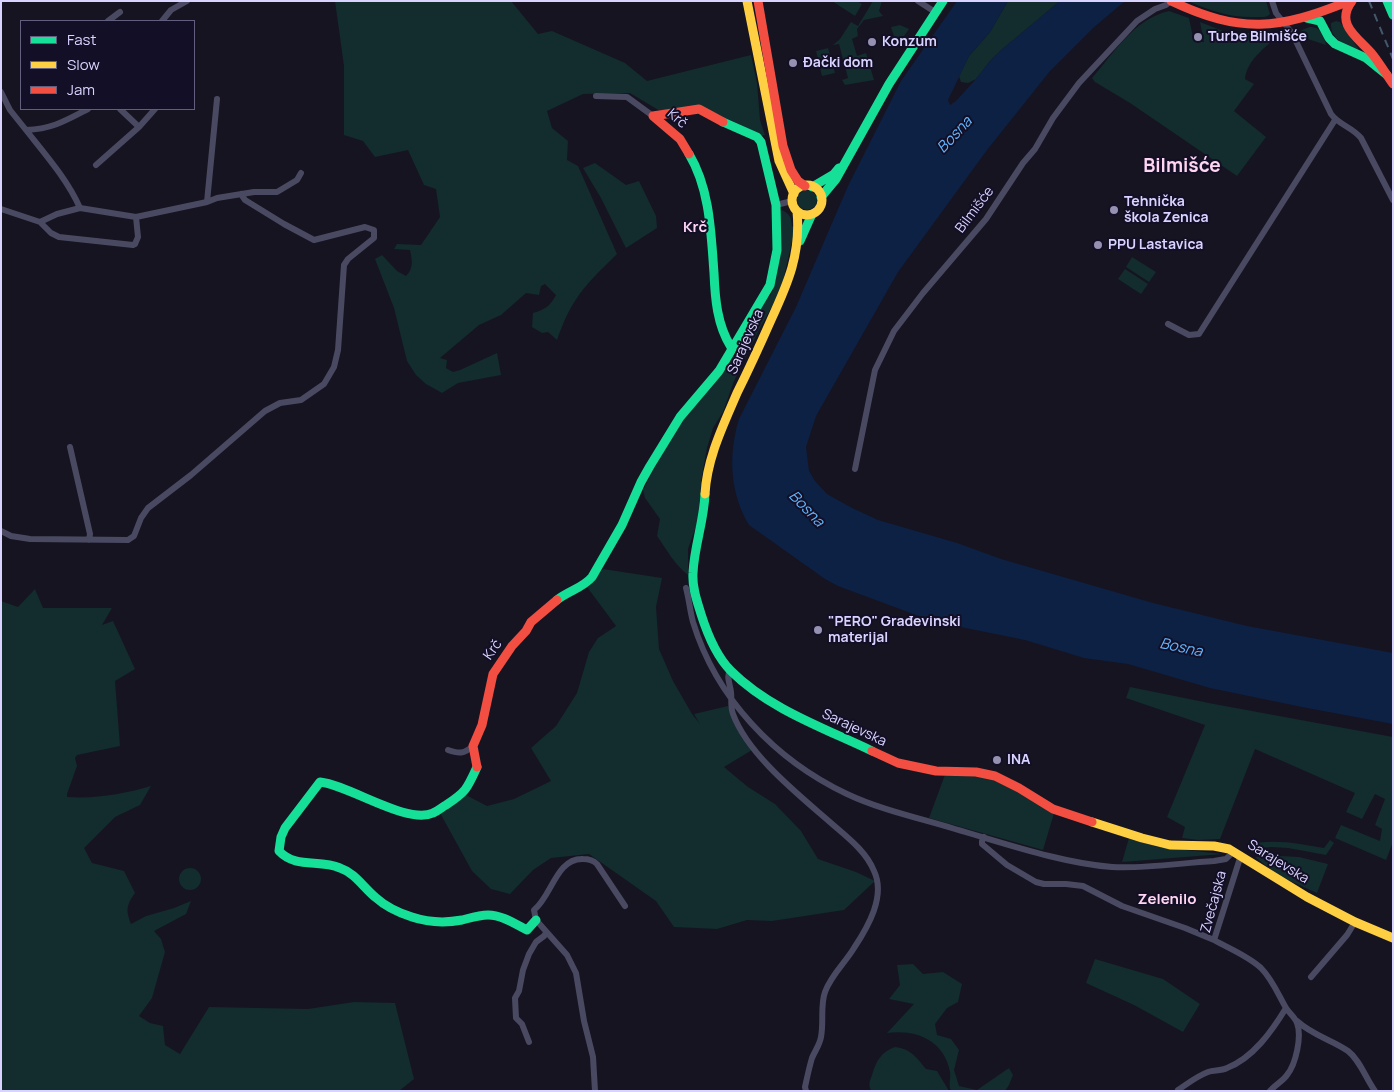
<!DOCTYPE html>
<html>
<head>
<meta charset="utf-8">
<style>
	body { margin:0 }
	#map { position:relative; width:1394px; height:1092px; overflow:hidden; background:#161421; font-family:Manrope,sans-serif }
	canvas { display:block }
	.frame { position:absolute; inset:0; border:2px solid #d9d4ff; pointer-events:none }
	.legend { position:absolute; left:20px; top:20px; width:175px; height:90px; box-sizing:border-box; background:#130f26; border:1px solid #625e7d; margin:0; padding:6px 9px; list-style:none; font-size:15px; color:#d9d4ff }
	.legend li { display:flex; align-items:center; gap:10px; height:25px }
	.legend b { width:25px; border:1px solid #625e7d }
</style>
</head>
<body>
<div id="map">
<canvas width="1394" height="1092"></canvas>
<div class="frame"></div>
<ul class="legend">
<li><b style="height:6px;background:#16e098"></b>Fast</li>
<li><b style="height:6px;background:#ffcf43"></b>Slow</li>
<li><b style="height:6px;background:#f24e42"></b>Jam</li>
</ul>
</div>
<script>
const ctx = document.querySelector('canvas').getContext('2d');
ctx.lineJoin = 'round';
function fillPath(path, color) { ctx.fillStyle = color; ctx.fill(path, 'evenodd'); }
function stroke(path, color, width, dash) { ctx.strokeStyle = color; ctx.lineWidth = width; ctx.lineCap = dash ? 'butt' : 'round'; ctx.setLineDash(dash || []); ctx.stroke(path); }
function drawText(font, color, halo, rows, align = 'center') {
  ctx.font = font + ' Manrope,sans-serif'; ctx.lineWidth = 4; ctx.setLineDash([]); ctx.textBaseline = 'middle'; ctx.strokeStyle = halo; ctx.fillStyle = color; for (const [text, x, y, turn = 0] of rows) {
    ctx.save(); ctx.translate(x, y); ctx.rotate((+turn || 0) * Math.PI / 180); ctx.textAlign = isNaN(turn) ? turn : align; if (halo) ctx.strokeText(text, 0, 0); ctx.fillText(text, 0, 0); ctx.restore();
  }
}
const green = new Path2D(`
	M335 1H511L538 34 552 31 625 63 647 81 751 55 757 83 760 120 765 135 760 136 699 107 660 111 630 93 583 94 547 111 552 128 568 141 567 160 578 166 617 254C602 269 586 283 575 301 567 313 562 326 557 340L548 332 542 333 532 327 533 313C545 310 551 305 556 295L545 284 541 286 539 295 526 293 501 315 479 325 440 358 447 360 446 368 453 372 460 370 497 353 501 375 458 383 442 393 426 384 416 375 407 361 394 308 375 259 382 255 397 271 406 276C414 268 412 260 410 250L394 249 397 244 421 245 440 217 436 189 424 185 408 150 375 157 363 141 344 135V66Z
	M832 1H857L862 4 855 16Z
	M873 1H882L879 11 883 16 864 20 857 29 858 36 852 39 857 56 866 53 874 80 845 85 842 80 848 78 839 44 833 45 840 39 851 22 858 26Z
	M1008 1H1060L1000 51 990 61 976 79 968 83 961 82 959 76 969 56 990 32Z
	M1188 1H1266L1270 14C1267 18 1262 17 1256 17 1231 18 1211 11 1188 1Z
	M1169 11 1189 18 1194 42H1204L1200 22 1223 31 1249 33 1283 32C1268 45 1247 59 1245 79L1254 84 1234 111 1266 137 1237 176 1130 103 1095 82 1092 78C1114 53 1134 19 1169 11Z
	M1336 21 1340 22 1359 50C1346 45 1330 40 1331 23Z
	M900 25 909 29 904 36 895 39 891 27Z
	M1310 27C1320 26 1324 36 1326 45L1299 36C1299 30 1304 29 1310 27Z
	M828 48 835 73 822 76 816 51Z
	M595 163 626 185 639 181 656 216 657 228 626 248 601 198 583 168Z
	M797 200a10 10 0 1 1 20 0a10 10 0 1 1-20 0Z
	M782 210C790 214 791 217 792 226L795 228 783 281 774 303 759 330 734 381 723 412 713 428 707 448 701 481 700 515 688 549V575C674 564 667 550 657 536L660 519 645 498 643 490 673 433 765 299 771 295 777 274 780 211Z
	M1132 257 1156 272 1149 282 1126 267Z
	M1125 269 1148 284 1141 294 1118 279Z
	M603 569 662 578 656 607 659 649 673 681 692 714 700 724 694 714 728 706 752 750 724 767 748 787 775 804 801 831 818 859 856 872 875 881 844 910 772 921 747 920 717 929 674 927 656 901 589 854 551 858 533 870 510 894 491 889 472 871 440 813 466 795 487 806 514 799 551 781 531 748 556 726 577 693 589 652 598 638 616 626 587 587Z
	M35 589 43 608H112L102 625 113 621 135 669 115 681 120 746 77 755 75 758 77 766 67 794V797C97 799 123 794 151 786L140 805 115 817 84 848 92 863 124 871 135 893C126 906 126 910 131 924L146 916 174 908 191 901 186 914 154 931 161 939 165 952 152 998 139 1016 150 1023 163 1026 165 1045 180 1054 209 1007 308 1009 354 1002 395 1003 414 1079 399 1091H1V601L18 607Z
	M1130 687 1214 704 1393 737V842L1386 860 1335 838 1341 825 1380 841 1382 829 1375 825 1385 799 1375 794 1362 819 1346 812 1355 793 1255 749 1220 839 1198 840 1182 838 1185 827 1167 817 1205 725 1126 698Z
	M946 772 989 778 1055 810 1043 850 929 818Z
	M1129 838 1158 847 1223 854 1122 862Z
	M1330 840 1334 843 1326 855 1288 848 1271 847 1250 849 1248 844C1265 841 1282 841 1300 844 1308 845 1316 847 1324 848Z
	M1280 856 1299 857 1328 864 1317 893 1279 876 1255 857Z
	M179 879a11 11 0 1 1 22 0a11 11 0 1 1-22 0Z
	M1095 959 1163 979 1200 1004 1183 1032 1134 1005 1086 983Z
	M913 964 923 974 943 972 962 984 958 1002 947 1008 935 1024 937 1035 951 1039 959 1050 954 1070 959 1086 977 1090 1009 1068 1013 1075 1009 1085 1005 1091H951C948 1085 951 1078 950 1072 944 1040 916 1029 887 1033L914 1004 889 999 900 985 897 965Z
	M895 1047C911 1049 916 1057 926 1069L937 1071 949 1091H871C868 1084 870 1081 872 1075 876 1061 881 1052 895 1047Z`);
const water = new Path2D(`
	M957 1H1008L990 32 969 56 948 100 950 105 956 101 976 79 990 61 1000 51 1060 1H1125L1093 28 1050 71 987 150 898 272 816 416 806 447 809 471 815 481 827 494 852 508 878 520 957 543 1001 559 1153 603 1247 626 1393 653V724L1302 707 1210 688 1128 664 1084 658 1025 640 956 626 916 615 838 586 825 579 749 525C730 493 728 455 739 419L796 307 848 186 901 81Z`);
const street = new Path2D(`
	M918 1 935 12
	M1272 1 1276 13 1292 33 1331 114C1339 125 1352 127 1361 138L1393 200
	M108 21 120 12
	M162 21 171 10 187 1
	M1 92 10 110 26 130C52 129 65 121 88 109
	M596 96 627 97 653 116
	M120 109 139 127
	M26 130C45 154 67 179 80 208L136 217 207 202 217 198 254 192H277L297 180 301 173
	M96 165 139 127 155 109
	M207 202 217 99
	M776 205 792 201
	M1 209 40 222 57 214 80 208
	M40 222 51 233 59 237 133 245 135 244 138 237 136 217
	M1168 324 1189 335 1199 334 1335 120
	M70 447 90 534 89 540
	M855 469 875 370 894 331 923 293 986 219 1023 163 1035 149 1053 118 1079 83 1137 21 1155 9 1166 5 1171 1
	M1 531 11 536 30 539 128 540 134 536 141 518 148 508 191 475 265 411 280 403 301 400 324 384 334 367 338 350 344 265 348 259 374 238V230L365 227 314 240 284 224 245 200 241 194
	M686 588C689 599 690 611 693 622 716 698 775 760 847 794 881 810 919 818 955 829 1004 843 1061 863 1112 867 1145 869 1180 863 1214 861L1226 859 1234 851
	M730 670C726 677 730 684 731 692 732 699 730 706 733 714 748 755 799 795 831 823 847 837 866 851 874 871 886 896 868 927 854 948 845 963 831 975 825 992 820 1006 824 1022 821 1037 820 1044 815 1051 812 1058 809 1068 807 1078 805 1087L806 1091
	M448 750C459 754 464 754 473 746
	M984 837 982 841V844L1007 865 1036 882 1044 884H1066L1083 886 1122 906 1185 928 1214 940
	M1241 855 1214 940C1230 949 1248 956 1261 968 1272 979 1278 994 1286 1008 1289 1013 1295 1017 1297 1023 1302 1036 1296 1064 1287 1075 1283 1081 1275 1085 1270 1091
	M1311 977 1347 935 1355 922
	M1297 1021C1312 1035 1332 1040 1348 1051 1360 1060 1366 1079 1375 1091
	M529 1042 522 1024 516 1018 515 998 519 991 523 970 529 954 536 942 544 936 546 933
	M1178 1090C1187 1084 1197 1076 1208 1072 1214 1070 1221 1071 1227 1068 1253 1058 1272 1031 1286 1008
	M595 1091 593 1057 584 1021 576 973 567 955 536 920 534 910C552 896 556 858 583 859 589 859 593 860 597 864L625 906`);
const fast = new Path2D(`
	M1387 1 1393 15
	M1307 18 1320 21 1329 38 1335 44 1366 58 1387 75
	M689 154C710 189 711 233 714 273 715 298 717 325 731 347
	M812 187 834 174 839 168
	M821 197 836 179 889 84 943 1
	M800 241 812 214
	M705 494C704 521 694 547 693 573 692 587 697 601 701 614 707 633 716 656 731 671 769 709 824 728 872 751
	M557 600C568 591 583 588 592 577L622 525 641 482 650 466 680 417 719 371 770 285 777 250 776 205 761 142 757 137 723 122
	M477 767C467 789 466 792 446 805 442 807 438 811 433 813 407 825 349 785 320 782L285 828 281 837 279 851C296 869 319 859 340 868 355 873 363 887 375 897 385 906 399 913 412 917 427 922 446 923 462 920 470 918 479 915 488 915 502 915 515 924 527 930L536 920`);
const slow = new Path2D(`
	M747 1 779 161 794 194
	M792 200a15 15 0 1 1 30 0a15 15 0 1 1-30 0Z
	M705 494C707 458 723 426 737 393 749 369 760 345 771 320 788 283 801 254 797 211
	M1092 822 1142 838 1170 845 1214 846 1229 849 1307 897 1355 922 1393 938`);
const jam = new Path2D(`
	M758 1 783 146 791 170 798 181 805 186
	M1171 1C1241 34 1278 30 1349 1
	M1352 1C1334 25 1359 38 1373 55 1380 64 1386 74 1393 84
	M689 154 680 139 653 116 699 109 723 122
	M872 751 898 763 936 771 976 772 995 776 1019 788 1053 809 1092 822
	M477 767 473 746 482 725 493 674 512 646 526 631 531 622 557 600`);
const rail = new Path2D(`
	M1369 1 1393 59`);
const markers = [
	[1198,37,5,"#9591b1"],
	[872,42,5,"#9591b1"],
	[793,63,5,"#9591b1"],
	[1114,210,5,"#9591b1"],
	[1098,245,5,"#9591b1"],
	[818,630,5,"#9591b1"],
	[997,760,5,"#9591b1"]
];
const poiNames = [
	["Turbe Bilmišće",1208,37],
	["Konzum",882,42],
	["Đački dom",803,63],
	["Tehnička",1124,202],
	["škola Zenica",1124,218],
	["PPU Lastavica",1108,245],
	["\"PERO\" Građevinski",828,622],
	["materijal",828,638],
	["INA",1007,760]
];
const streetNames = [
	["Krč",677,119,41],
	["Bilmišće",975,210,-53],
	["Sarajevska",746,342,-66],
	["Krč",493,650,-55],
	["Sarajevska",854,728,25],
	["Sarajevska",1278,862,32],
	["Zvečajska",1214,902,-75]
];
const waterNames = [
	["Bosna",955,135,-47],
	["Bosna",806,509,46],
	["Bosna",1181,648,12]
];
const neighbourhoodNames = [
	["Krč",695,228],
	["Zelenilo",1167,900]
];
const districtNames = [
	["Bilmišće",1182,167]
];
fillPath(green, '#132c2d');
fillPath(water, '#0d2144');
stroke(street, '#4a4962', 6);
stroke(fast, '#16e098', 9);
stroke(slow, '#ffcf43', 9);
stroke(jam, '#f24e42', 9);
stroke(rail, '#43596b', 2, [8, 6]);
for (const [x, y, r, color] of markers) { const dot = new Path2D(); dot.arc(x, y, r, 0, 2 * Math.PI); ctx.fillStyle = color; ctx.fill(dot); stroke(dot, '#130f26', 2); }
drawText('bold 14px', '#d9d4ff', '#130f26', poiNames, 'left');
drawText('14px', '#d9d4ff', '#130f26', streetNames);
drawText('italic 15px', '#62b6ff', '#130f26', waterNames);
drawText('bold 15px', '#ffd6f0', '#130f26', neighbourhoodNames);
drawText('bold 19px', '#ffd6f0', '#130f26', districtNames);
</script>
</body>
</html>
